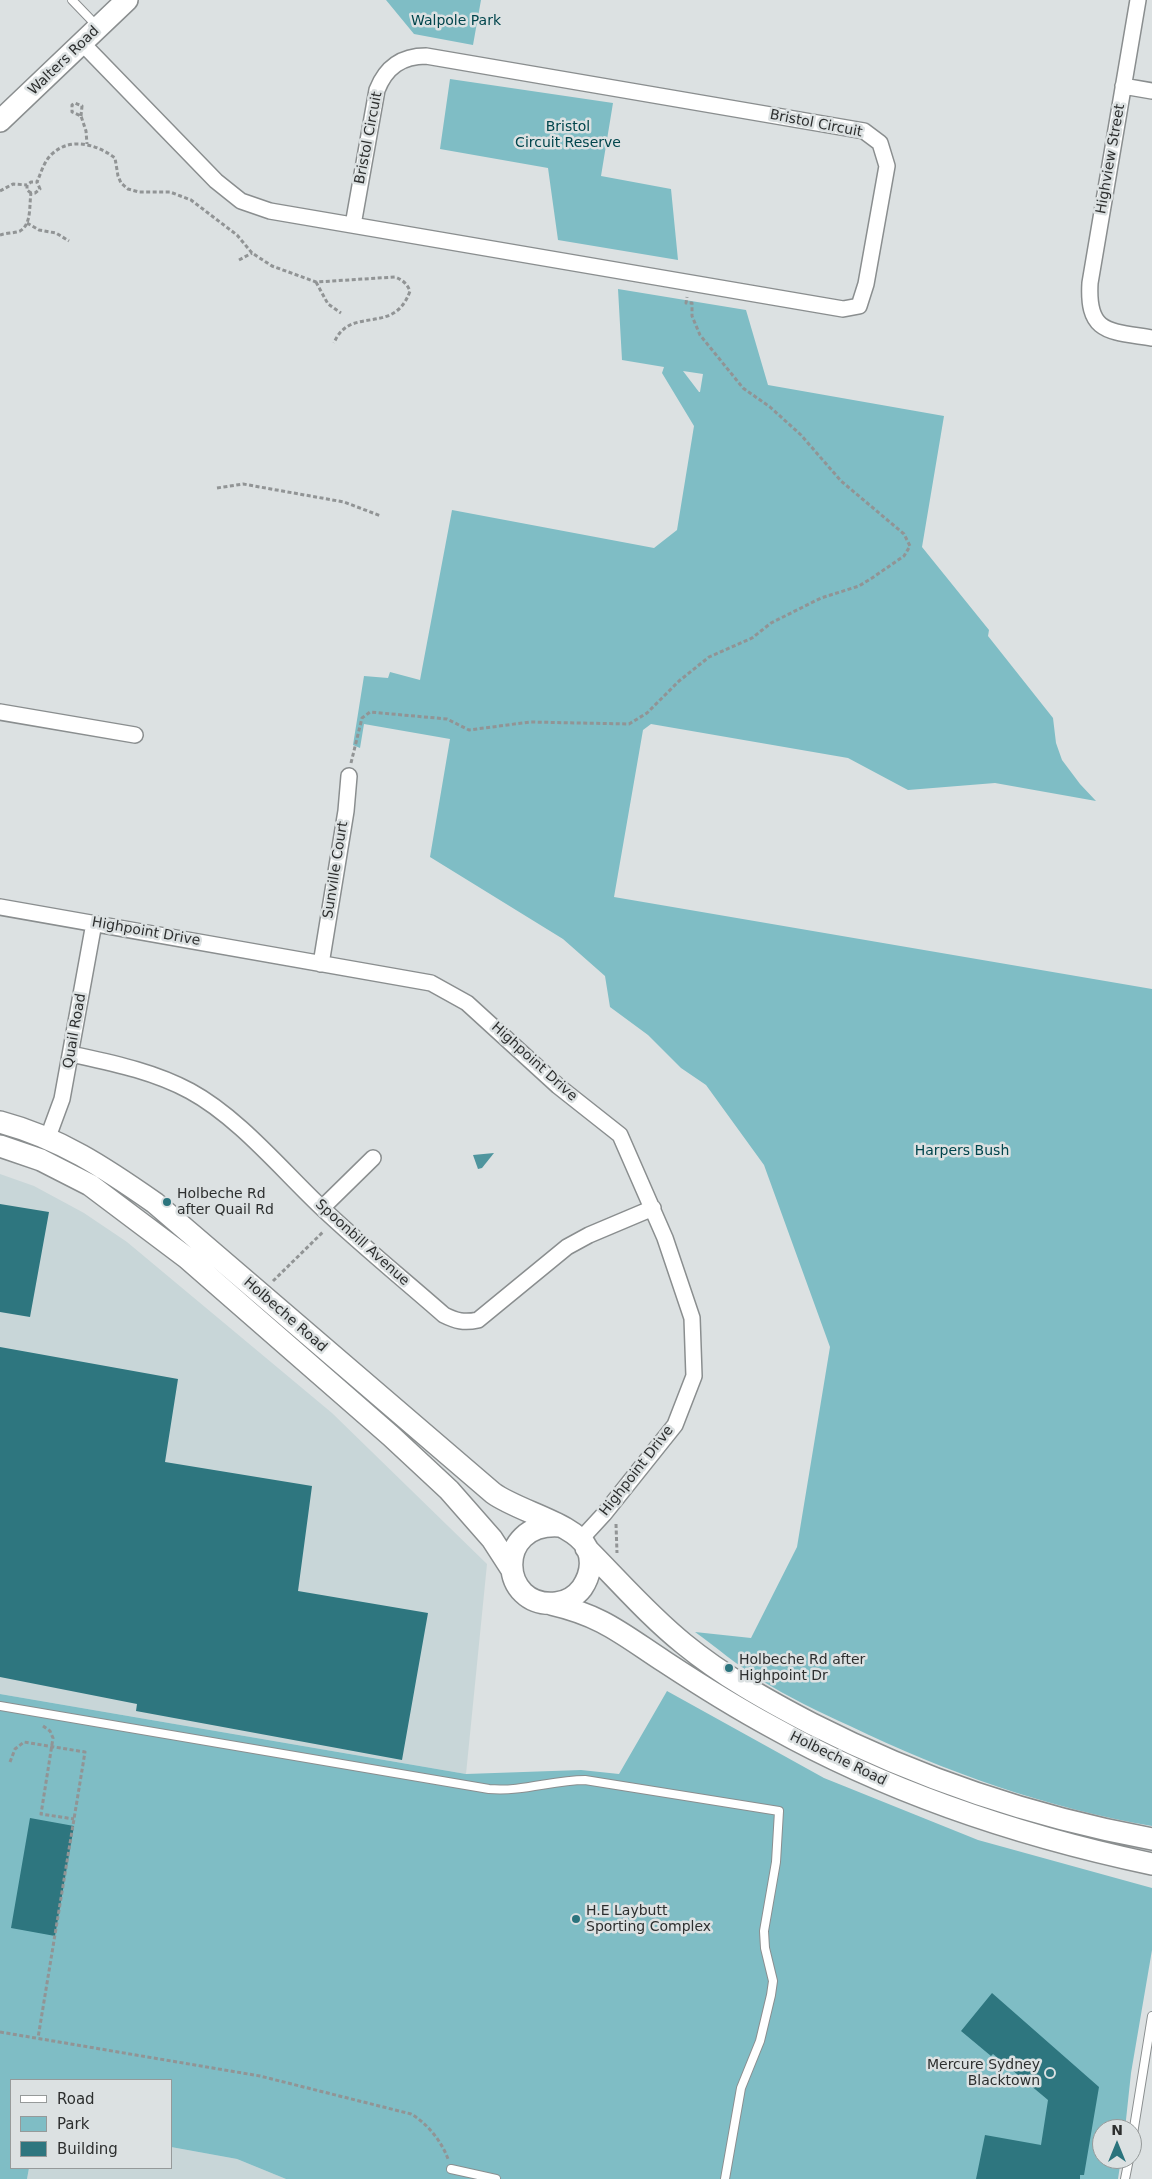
<!DOCTYPE html>
<html>
<head>
<meta charset="utf-8">
<style>
	body { margin:0 }
	#map { position:relative; width:1152px; height:2179px; overflow:hidden; background:#dce1e2; font-family:"DejaVu Sans",sans-serif }
	canvas { display:block }
	.legend { position:absolute; left:10px; top:2079px; width:162px; height:90px; box-sizing:border-box; background:#dce1e2; border:1px solid #969a9a; margin:0; padding:6px 9px; list-style:none; font-size:15px; color:#2d2f2f }
	.legend li { display:flex; align-items:center; gap:10px; height:25px }
	.legend b { width:25px; border:1px solid #969a9a }
	.north { position:absolute; left:1092px; top:2119px; width:50px; height:50px; box-sizing:border-box; background:#dce1e2; border:1px solid #969a9a; border-radius:50%; rotate:0deg; font-size:14px; font-weight:700; line-height:20px; text-align:center; color:#2d2f2f }
	.north::after { content:''; display:block; margin:auto; width:18px; height:22px; background:#2b747d; clip-path:polygon(50% 0,100% 100%,50% 72%,0 100%) }
</style>
</head>
<body>
<div id="map">
<canvas width="1152" height="2179"></canvas>
<ul class="legend">
<li><b style="height:6px;background:#fff"></b>Road</li>
<li><b style="height:14px;background:#7fbdc5"></b>Park</li>
<li><b style="height:14px;background:#2e767f"></b>Building</li>
</ul>
<div class="north">N</div>
</div>
<script>
const ctx = document.querySelector('canvas').getContext('2d');
ctx.lineJoin = 'round';
function fillPath(path, color) { ctx.fillStyle = color; ctx.fill(path, 'evenodd'); }
function stroke(path, color, width, dash) { ctx.strokeStyle = color; ctx.lineWidth = width; ctx.lineCap = dash ? 'butt' : 'round'; ctx.setLineDash(dash || []); ctx.stroke(path); }
function drawText(font, color, halo, rows, align = 'center') {
  ctx.font = font + ' "DejaVu Sans",sans-serif'; ctx.lineWidth = 5; ctx.setLineDash([]); ctx.textBaseline = 'middle'; ctx.strokeStyle = halo; ctx.fillStyle = color; for (const [text, x, y, turn = 0] of rows) {
    ctx.save(); ctx.translate(x, y); ctx.rotate((+turn || 0) * Math.PI / 180); ctx.textAlign = isNaN(turn) ? turn : align; if (halo) ctx.strokeText(text, 0, 0); ctx.fillText(text, 0, 0); ctx.restore();
  }
}
const built = new Path2D(`
	M0 1174 34 1186 84 1213 127 1242 332 1413 487 1564 466 1774 0 1694Z
	M171 2147 237 2159 286 2179H27L29 2168H171Z`);
const green = new Path2D(`
	M386 0H481L473 45 414 34Z
	M450 79 613 103 601 176 671 189 678 260 558 240 548 168 440 149Z
	M618 289 746 310 768 385 944 416 922 547 989 630 988 636 1053 718 1056 743 1062 760 1080 784 1096 801 995 783 908 790 848 758 651 724 643 730 614 897 1152 989V1826C1047 1808 945 1772 850 1726 819 1712 788 1697 759 1679 737 1665 716 1647 695 1632L751 1638 797 1547 830 1347 764 1165 706 1085 681 1068 648 1035 610 1007 605 976 563 939 430 857 450 739 364 724 360 748 353 745 364 676 388 678 390 672 420 680 452 510 654 548 677 530 694 426 662 373 664 367 622 360ZM683 371 703 374 700 392H699Z
	M667 1691 824 1778 978 1840 1152 1888V1950L1131 2073 1125 2129H1102V2159H1121L1118 2179H286L237 2159 171 2147V2080H11V2168H29L27 2179H0V1694L466 1774 581 1770 619 1774Z`);
const water = new Path2D(`
	M494 1153 482 1168 478 1169 473 1155Z`);
const building = new Path2D(`
	M0 1204 49 1212 30 1317 0 1312Z
	M0 1347 178 1379 165 1462 312 1486 298 1591 428 1613 402 1760 136 1711 137 1704 0 1677Z
	M30 1818 74 1826 55 1936 11 1928Z
	M992 1993 1099 2087 1084 2175H1080V2179H976L985 2135 1041 2145 1048 2100 993 2054 991 2056 961 2031Z`);
const path = new Path2D(`
	M81 116 82 106 75 103 72 105V112L81 116 86 131 87 144
	M0 191 13 184 27 185
	M31 193 27 190V185L31 182H37
	M27 223 39 230 56 233 69 241
	M0 235C6 233 15 233 20 231 32 224 29 205 31 193H35L40 189 37 182C41 173 44 161 52 154 71 136 98 145 115 158L118 176 121 183 128 189 139 192H170L191 200 237 235 252 253 272 266 316 282 395 277C403 280 407 284 410 291 394 337 350 304 334 343
	M239 260 252 253
	M316 282 328 304 341 313
	M217 488 243 484 344 502 381 516
	M351 763 362 718 370 712 447 719 469 730 530 722 629 724 647 713 679 681 709 657 752 638 771 623 821 598 859 586 872 578 904 556 910 546 904 534 841 481 801 435 770 407 743 388 700 335 692 316V303H686L687 297
	M273 1281 324 1231
	M616 1524 617 1553
	M43 1726 50 1731 53 1738 41 1814 74 1819
	M10 1762 15 1749 24 1742 85 1752 38 2038
	M0 2032 260 2076 411 2114C427 2123 442 2142 448 2159`);
const lane = new Path2D(`
	M72 0 98 27
	M0 1706 489 1789C523 1792 552 1780 585 1780L779 1811 776 1862 764 1931 765 1948 773 1981 771 1995 760 2041 741 2088 725 2179
	M1132 2140 1152 2016
	M451 2169 496 2179
	M1125 2179 1129 2159`);
const street = new Path2D(`
	M1138 0 1090 283C1087 334 1109 331 1152 338
	M82 43 216 181 241 201 270 211 843 309 859 306 866 284 887 166 880 143 864 131 426 56C402 56 386 67 377 90L353 225
	M1123 86 1152 91
	M0 712 135 735
	M0 907 431 983 467 1003 558 1086 620 1135 665 1238 692 1318 694 1376 675 1425 604 1514 581 1539
	M321 964 346 811 349 776
	M71 1054C112 1063 153 1071 190 1091 238 1117 281 1169 321 1207 361 1245 403 1279 444 1315 456 1321 464 1323 478 1320L567 1247 589 1235 653 1208
	M48 1137 62 1099 94 923
	M322 1208 373 1158`);
const secondary = new Path2D(`
	M0 121 127 0
	M0 1122C60 1138 105 1168 155 1203L493 1493C517 1511 576 1524 587 1548 593 1561 590 1576 582 1588 576 1596 566 1602 556 1603 499 1609 494 1522 559 1526
	M0 1146 41 1160 90 1185 187 1258 391 1436 449 1490 492 1539 512 1570
	M586 1548C618 1580 649 1616 684 1644 723 1676 768 1701 812 1724 920 1779 1033 1817 1152 1839
	M551 1604C603 1616 622 1634 665 1662 700 1685 735 1707 772 1727 890 1793 1020 1836 1152 1864`);
const markers = [
	[167,1202,5,"#2b747d"],
	[729,1668,5,"#2b747d"],
	[576,1919,5,"#2b747d"],
	[1050,2073,5,"#2b747d"]
];
const parkNames = [
	["Walpole Park",456,21],
	["Bristol",568,127],
	["Circuit Reserve",568,143],
	["Harpers Bush",962,1151]
];
const streetNames = [
	["Walters Road",64,61,-44],
	["Bristol Circuit",816,124,11],
	["Bristol Circuit",369,138,-79],
	["Highview Street",1111,159,-80],
	["Sunville Court",336,870,-81],
	["Highpoint Drive",146,932,10],
	["Quail Road",75,1031,-80],
	["Highpoint Drive",534,1062,42],
	["Spoonbill Avenue",362,1243,42],
	["Holbeche Road",285,1315,41],
	["Highpoint Drive",637,1471,-52],
	["Holbeche Road",838,1759,26]
];
const poiNames = [
	["Holbeche Rd",177,1194],
	["after Quail Rd",177,1210],
	["Holbeche Rd after",739,1660],
	["Highpoint Dr",739,1676],
	["H.E Laybutt",586,1911],
	["Sporting Complex",586,1927],
	["Mercure Sydney",1040,2065,"right"],
	["Blacktown",1040,2081,"right"]
];
fillPath(built, '#c8d6d8');
fillPath(green, '#7fbdc5');
fillPath(water, '#4f959e');
fillPath(building, '#2e767f');
stroke(lane, '#8a8e8f', 10);
stroke(street, '#8a8e8f', 18);
stroke(secondary, '#8a8e8f', 24);
stroke(path, '#919495', 3, [4, 2.5]);
stroke(lane, '#fff', 8);
stroke(street, '#fff', 15);
stroke(secondary, '#fff', 21);
for (const [x, y, r, color] of markers) { const dot = new Path2D(); dot.arc(x, y, r, 0, 2 * Math.PI); ctx.fillStyle = color; ctx.fill(dot); stroke(dot, '#dce1e2', 2); }
drawText('14px', '#00454c', '#dce1e2', parkNames);
drawText('14px', '#2d2f2f', '#dce1e2', streetNames);
drawText('14px', '#2d2f2f', '#dce1e2', poiNames, 'left');
</script>
</body>
</html>
